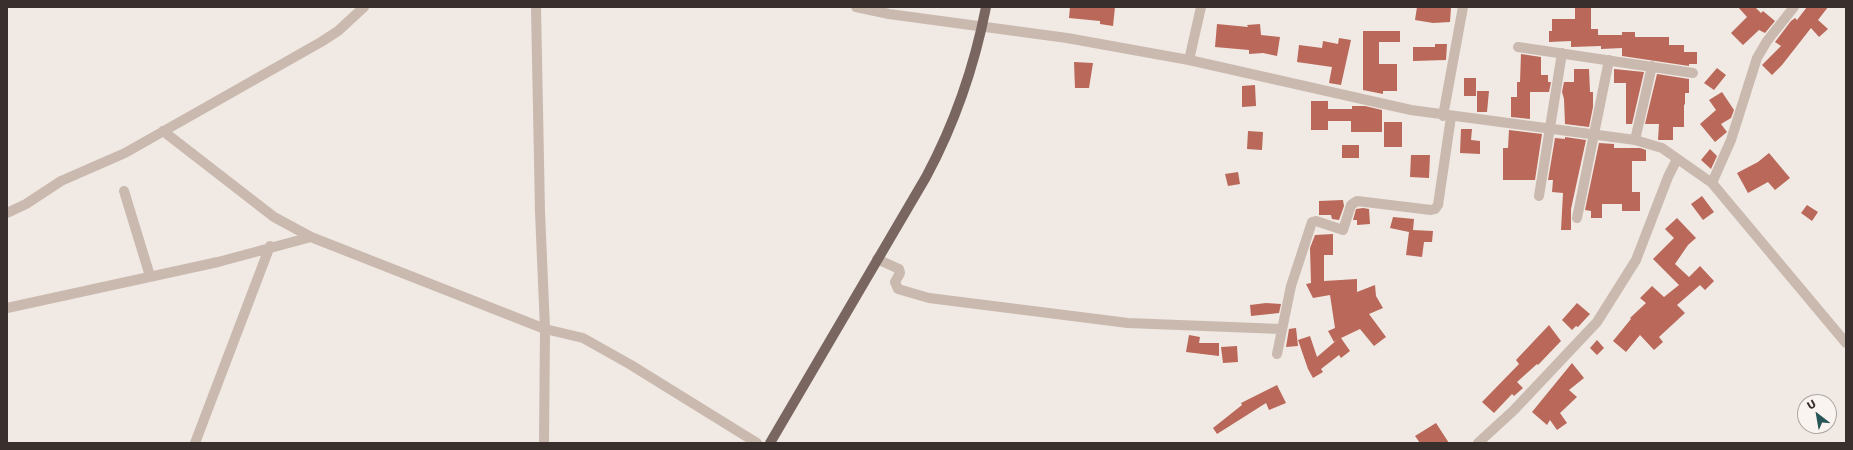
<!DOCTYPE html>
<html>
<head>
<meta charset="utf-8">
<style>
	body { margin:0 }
	#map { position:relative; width:1853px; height:450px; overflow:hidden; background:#f1e9e3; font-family:"Golos Text",sans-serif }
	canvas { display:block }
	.frame { position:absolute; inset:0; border:8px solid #392f2d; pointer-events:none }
	.north { position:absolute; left:1797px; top:394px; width:40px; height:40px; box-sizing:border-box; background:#f9f4ef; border:1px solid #aca5a1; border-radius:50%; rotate:329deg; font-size:11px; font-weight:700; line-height:16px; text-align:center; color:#392f2d }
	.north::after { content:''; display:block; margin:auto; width:14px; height:18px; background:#265655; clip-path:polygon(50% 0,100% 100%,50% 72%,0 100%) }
</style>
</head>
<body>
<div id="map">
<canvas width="1853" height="450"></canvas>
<div class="frame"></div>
<div class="north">U</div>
</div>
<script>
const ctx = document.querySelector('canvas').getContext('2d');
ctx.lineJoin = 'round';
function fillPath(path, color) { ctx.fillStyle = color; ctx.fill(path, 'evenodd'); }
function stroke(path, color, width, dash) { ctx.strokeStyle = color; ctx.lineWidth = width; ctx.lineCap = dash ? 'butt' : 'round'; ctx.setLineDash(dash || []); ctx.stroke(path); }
const building = new Path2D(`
	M1070 7H1115L1113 26 1100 24V21L1069 18Z
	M1417 7H1451L1450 22 1433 23 1415 20Z
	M1575 7H1591V29H1598V35H1622V32H1635V37H1669V45H1684V52H1697V64H1689V66L1622 56V48L1601 49V46L1571 47V41L1549 42V31H1552V19H1575Z
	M1738 7H1755L1761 13 1763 11 1775 21 1765 33 1759 30 1743 45 1731 33 1747 17Z
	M1807 7H1828L1818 20 1828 29 1819 37 1811 28 1782 65 1772 75 1762 65 1781 46 1775 42 1791 21 1795 18 1797 20Z
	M1217 24 1248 27 1247 25 1260 24 1261 35 1280 37 1277 56 1263 53 1249 54V50L1215 47Z
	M1363 31H1400V42H1379V64H1397V91H1383V94L1363 90Z
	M1339 38 1351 40 1341 85 1329 83 1332 67 1297 62 1299 45 1322 48 1323 41 1338 44Z
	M1435 44H1447L1446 60 1413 61V47H1435Z
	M1521 54 1541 57V75H1548V82H1551L1549 92H1530V119L1511 117V97H1517V82H1520Z
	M1074 62 1093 63 1089 88H1075Z
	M1717 68 1726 75 1714 90 1704 83Z
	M1574 69H1589L1590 92H1593V107L1589 127 1565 124 1564 99 1562 92 1564 82H1574Z
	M1614 69 1644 72 1632 124H1626V83H1614Z
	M1657 74 1689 79V93H1685V105L1684 104V127H1673V140H1658L1659 124H1645Z
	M1464 78H1476V96H1464Z
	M1255 85 1256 106 1242 107V86Z
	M1477 91H1489L1487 112H1477Z
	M1722 92 1734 110 1731 118 1721 124 1727 132 1715 142 1700 124 1716 110 1709 100Z
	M1311 101H1328V109H1352V106H1365L1382 110V132H1351V121H1328V130H1311Z
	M1384 122H1402V147H1384Z
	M1461 129H1472L1471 140 1480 141V154L1460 153Z
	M1509 130 1542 134 1535 180H1503V148H1508Z
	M1248 131 1263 132 1262 150 1247 149Z
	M1565 137 1586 140 1571 209V230H1561L1563 193 1552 192 1553 180H1548L1555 138 1565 139Z
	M1599 143 1614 144V148H1640L1646 150V161H1632V192H1640V211H1622V204H1602V218H1591V211L1585 210Z
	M1342 145H1359V158H1342Z
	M1710 149 1717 156 1711 169 1701 160Z
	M1769 153 1790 178 1775 190 1768 182 1748 193 1737 173 1758 162Z
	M1411 155H1430L1429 178 1410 177Z
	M1238 172 1240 184 1228 186 1225 174Z
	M1702 196 1714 212 1703 220 1691 204Z
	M1343 200 1344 206 1339 220 1332 219 1331 215H1319V201Z
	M1807 205 1818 212 1812 221 1801 213Z
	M1363 208 1369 209 1370 224 1357 225V220H1353L1356 209Z
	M1393 217 1414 219 1413 230 1433 231 1432 242H1424L1422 257 1406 255 1409 232 1390 228Z
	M1677 218 1696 238 1688 245 1675 264 1689 277 1700 266 1714 281 1705 290 1700 285 1677 305 1685 313 1659 337 1663 342 1654 350 1640 335 1626 352 1613 341 1631 319 1630 318 1646 303 1640 298 1652 286 1664 297 1679 285 1653 259 1674 238 1665 229Z
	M1333 234V255H1324V281L1357 279V292L1375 285 1376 296 1383 308 1369 314 1386 337 1374 346 1360 329 1341 338 1350 351 1341 358 1339 355 1321 369 1323 372 1313 378 1308 369 1298 340 1310 336 1317 357 1338 339 1334 342 1328 331 1335 328 1330 295 1313 298 1306 284 1311 283 1310 248 1315 235Z
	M1266 303 1281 304 1279 313 1251 316 1250 305Z
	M1577 303 1590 314 1578 327 1576 326 1572 330 1562 320Z
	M1549 325 1561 341 1538 365 1537 364 1517 382 1523 388 1514 396 1512 394 1494 413 1482 402 1519 364 1516 360Z
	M1296 328 1298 346 1286 347 1289 329Z
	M1189 335 1200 337 1199 343H1219V356L1186 352Z
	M1597 340 1604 348 1597 355 1590 348Z
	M1237 346 1238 362 1223 363 1221 347Z
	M1572 363 1584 378 1569 390 1577 397 1560 413 1567 423 1557 430 1550 420 1547 425 1532 412Z
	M1277 385 1286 403 1269 410 1266 403 1217 434 1213 428 1242 405 1241 403Z
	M1436 423 1449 443H1420L1415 436Z`);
const minor = new Path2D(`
	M536 7 540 212 545 329 544 443
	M856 7 889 14 1067 38 1189 60 1411 110 1635 140 1662 148 1712 183 1846 343
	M1518 47 1693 73
	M1189 60 1201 7
	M1443 116 1463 7
	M163 131 274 217 311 237
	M1635 140 1652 66
	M1712 183 1731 140 1757 58 1767 41 1794 7
	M124 191 150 276
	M1539 196 1562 53
	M7 213 26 204 61 181 125 153 321 42 338 31 364 7
	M1577 218 1609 60
	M877 259 899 269 900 273 895 282 898 289 929 298 1128 323 1281 329
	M7 308 218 262 311 237 545 329 583 338 631 365 757 443
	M1277 354 1291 286 1312 222 1316 221 1343 230 1351 205 1357 201 1431 210 1435 209 1438 205 1451 117
	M195 443 270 246
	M1478 443 1514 410 1597 322 1636 260 1668 177 1677 159`);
const major = new Path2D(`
	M770 443 926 177C955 123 974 68 986 7`);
fillPath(building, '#b96859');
stroke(minor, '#c9b9af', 10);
stroke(major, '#796660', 10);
</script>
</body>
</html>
